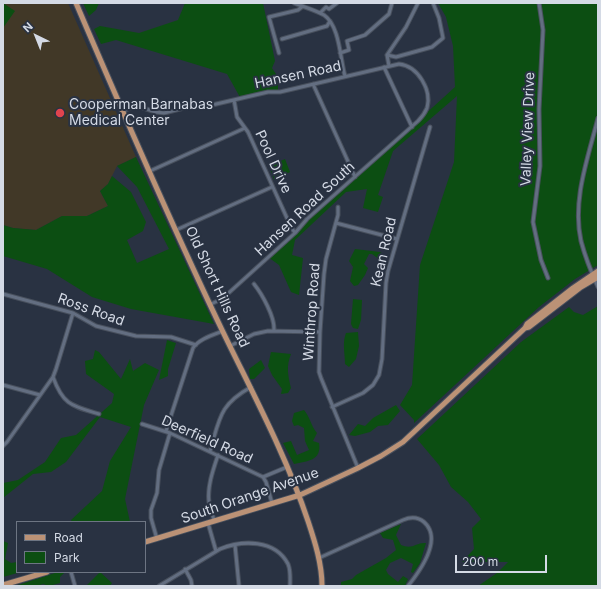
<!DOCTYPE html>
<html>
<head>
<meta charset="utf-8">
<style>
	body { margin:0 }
	#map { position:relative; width:601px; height:589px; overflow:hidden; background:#293242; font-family:Inter,sans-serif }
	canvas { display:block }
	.frame { position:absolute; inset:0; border:4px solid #d4dae5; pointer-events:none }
	.legend { position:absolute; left:16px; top:521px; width:130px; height:52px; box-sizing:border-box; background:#293242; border:1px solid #6d7583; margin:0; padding:5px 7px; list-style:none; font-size:12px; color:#d4dae5 }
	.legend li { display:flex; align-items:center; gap:8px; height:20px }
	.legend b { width:20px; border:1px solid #6d7583 }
	.north { position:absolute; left:16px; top:16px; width:40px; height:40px; -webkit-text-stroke:3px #293242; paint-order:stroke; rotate:317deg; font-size:11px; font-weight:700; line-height:16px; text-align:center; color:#d4dae5 }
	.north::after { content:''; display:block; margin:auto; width:14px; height:18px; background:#d4dae5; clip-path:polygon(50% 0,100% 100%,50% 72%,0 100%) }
	.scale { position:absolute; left:455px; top:555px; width:92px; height:18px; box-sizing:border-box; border:2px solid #d4dae5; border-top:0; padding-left:5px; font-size:12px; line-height:14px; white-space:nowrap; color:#d4dae5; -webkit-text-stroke:3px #293242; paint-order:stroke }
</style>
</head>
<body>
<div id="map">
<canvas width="601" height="589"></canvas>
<div class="frame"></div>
<ul class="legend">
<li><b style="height:5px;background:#bb9276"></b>Road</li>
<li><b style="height:11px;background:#0c4e12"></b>Park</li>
</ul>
<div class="north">N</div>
<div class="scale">200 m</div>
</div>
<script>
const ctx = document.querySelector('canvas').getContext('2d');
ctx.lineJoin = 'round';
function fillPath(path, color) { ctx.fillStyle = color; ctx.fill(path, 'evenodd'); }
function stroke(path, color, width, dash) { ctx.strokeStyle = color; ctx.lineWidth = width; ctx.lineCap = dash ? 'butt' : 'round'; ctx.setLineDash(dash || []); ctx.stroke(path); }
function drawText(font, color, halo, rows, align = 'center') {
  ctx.font = font + ' Inter,sans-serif'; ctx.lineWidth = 4; ctx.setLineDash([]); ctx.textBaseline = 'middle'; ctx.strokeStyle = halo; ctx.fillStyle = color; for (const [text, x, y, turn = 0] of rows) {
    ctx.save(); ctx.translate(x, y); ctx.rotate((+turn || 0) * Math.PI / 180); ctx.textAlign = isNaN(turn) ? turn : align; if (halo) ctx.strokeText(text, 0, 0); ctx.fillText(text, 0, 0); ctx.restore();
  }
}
const medical = new Path2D(`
	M3 3H68L136 157 117 166 108 184 100 191 108 206 87 216H62L36 230 13 228 3 225Z`);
const green = new Path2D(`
	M3 3 15 11 3 28Z
	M83 3H99L96 10 89 16Z
	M185 3H263L275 61 272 68 278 77V92L241 99 227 74 116 40 101 44 94 29 100 26 139 33 178 20Z
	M438 3H598V265L575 279 539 307 414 423V420L400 405 412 385 420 265 454 162 457 96 393 151 378 195 383 197 378 212 363 208 367 189 346 192 295 240 292 255 303 258 299 295 291 292 279 265 268 257 455 87 453 46 446 17Z
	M136 157 214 324 131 309 92 297 47 269 3 256V225L13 228 36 230 62 216H87L108 206 100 191 108 184 112 176 131 192 146 222 143 231 127 240 137 263 169 249 137 187 117 166Z
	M285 159 290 172 274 180 269 166Z
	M355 249 380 252 385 255 380 260 372 254H369L364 264 368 268 365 275 358 285 354 286 350 281 353 267 349 261Z
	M353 299 362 300 361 320 358 329 353 328 351 324Z
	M598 306V586H478L497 573 508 562H462L474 549 472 528 481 519 468 502 451 487 439 465 417 439 521 342 569 307 574 312 583 315Z
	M358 332 359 346 356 359 349 367 345 364C345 353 342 343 346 333Z
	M167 340 176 343 168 369V376L159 380Z
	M95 350 99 352 121 379 130 359 133 371 145 363 159 370 144 405 125 499 130 522H72L71 520 102 491 110 461 131 427 100 417 66 462 51 472 33 474 3 498V483L18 480 45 462 61 438 76 435 112 403 114 394 86 374 85 361 93 359Z
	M271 352 291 354C286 366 288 376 291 388L288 393 281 394 282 389 272 375 268 366Z
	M261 360 265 368 254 379H250L249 369Z
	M396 405 400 411 388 425 378 426 370 432 355 436 349 435 358 424 365 426 373 418Z
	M304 410C310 417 311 426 317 433L313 441 319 443C322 461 307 461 294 464L283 443 291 441 297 455 309 450 305 441 304 428 298 425 294 426 292 421 294 413Z
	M401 524 396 535 401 545C413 550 416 542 426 543L420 563 413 573 411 572 413 564 401 558 390 563 386 570 388 574 398 582 403 576 408 579 405 586 341 585V582L352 579 356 575 386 558 396 550 393 540 383 538 380 533Z
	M3 541 8 543 5 559 11 563 17 562V572H21L3 577Z
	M58 572H65L60 577V583L49 586 43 584 37 586H15Z
	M100 572 112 583 110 586H86Z`);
const street = new Path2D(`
	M294 3C304 7 315 10 324 15 340 26 340 59 345 76
	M539 3 543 30 539 109 540 166 533 222 541 260 548 278
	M320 13 326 7 329 9 337 3
	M282 39 327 26 330 21
	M279 53 269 17 298 10 303 6
	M340 53 349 50 347 41 365 35 389 14 392 3
	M387 55 406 27 418 3
	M389 66 387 55 396 57 432 47 443 38 439 18 433 3
	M384 67 412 127
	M313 84 355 177
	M234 100 237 117 248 132 291 227 295 233
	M122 111 137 106 156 112 164 113 192 106 212 105 268 92H280L399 64C418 66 432 90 427 108 425 113 422 117 418 121L307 219 295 233 222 299 211 304
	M598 118C588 158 572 200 581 241 585 256 592 274 598 287
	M150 171 245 128
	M338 207V215L326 259 324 274 320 332 319 372 321 378 358 468
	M336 223 397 239
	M176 230 272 187
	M254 284C262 294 275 317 274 330
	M3 294 73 313 96 326 136 336 171 337 196 345
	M73 313 56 369 53 377C63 405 72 406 99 414
	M230 346 254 334 268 331 320 332
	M3 385 40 395
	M332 407 363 393 373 385 379 375 382 359 386 283 388 271 430 127
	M142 424 170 433 263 477 266 482 272 503
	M166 431 193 348C199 339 213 335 223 331
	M3 446 7 442 53 377
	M210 451C220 418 219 405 251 387
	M263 477 287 467
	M214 521C213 515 210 509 209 502 207 487 213 470 218 455
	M208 523 216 551
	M157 539 151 518V510L157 493 159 470 170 433
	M235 545 239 586
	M319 558 403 520C410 517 417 516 424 522 443 539 420 571 408 586
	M185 569 191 580 192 586
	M71 572 75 586
	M159 586 220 549C242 540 275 539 288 564 291 571 290 579 290 586`);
const primary = new Path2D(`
	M76 3C123 113 171 224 223 332 253 394 286 455 308 521 315 542 322 564 322 586
	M525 328 529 327 581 287 598 277
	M145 542 300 495 358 468 381 456 403 442 525 328 527 324 573 288 598 271
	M3 585 47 572`);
const markers = [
	[60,113,5,"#e0444e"]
];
const streetNames = [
	["Hansen Road",298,75,-12],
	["Valley View Drive",528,129,-88],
	["Pool Drive",273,162,65],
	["Hansen Road South",305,209,-43],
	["Kean Road",384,252,-77],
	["Old Short Hills Road",217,287,65],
	["Ross Road",91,310,20],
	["Winthrop Road",312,312,-86],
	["Deerfield Road",207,440,24],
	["South Orange Avenue",250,496,-19]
];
const poiNames = [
	["Cooperman Barnabas",69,105],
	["Medical Center",69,121]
];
fillPath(medical, '#413827');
fillPath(green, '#0c4e12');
stroke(street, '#48505d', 5);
stroke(primary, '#48505d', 7);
stroke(street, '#636e81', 3);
stroke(primary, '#bb9276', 5);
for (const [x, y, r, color] of markers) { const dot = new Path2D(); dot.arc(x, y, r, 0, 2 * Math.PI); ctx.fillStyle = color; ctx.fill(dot); stroke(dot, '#293242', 1.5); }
drawText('14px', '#d4dae5', '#293242', streetNames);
drawText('14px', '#d4dae5', '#293242', poiNames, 'left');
</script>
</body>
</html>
